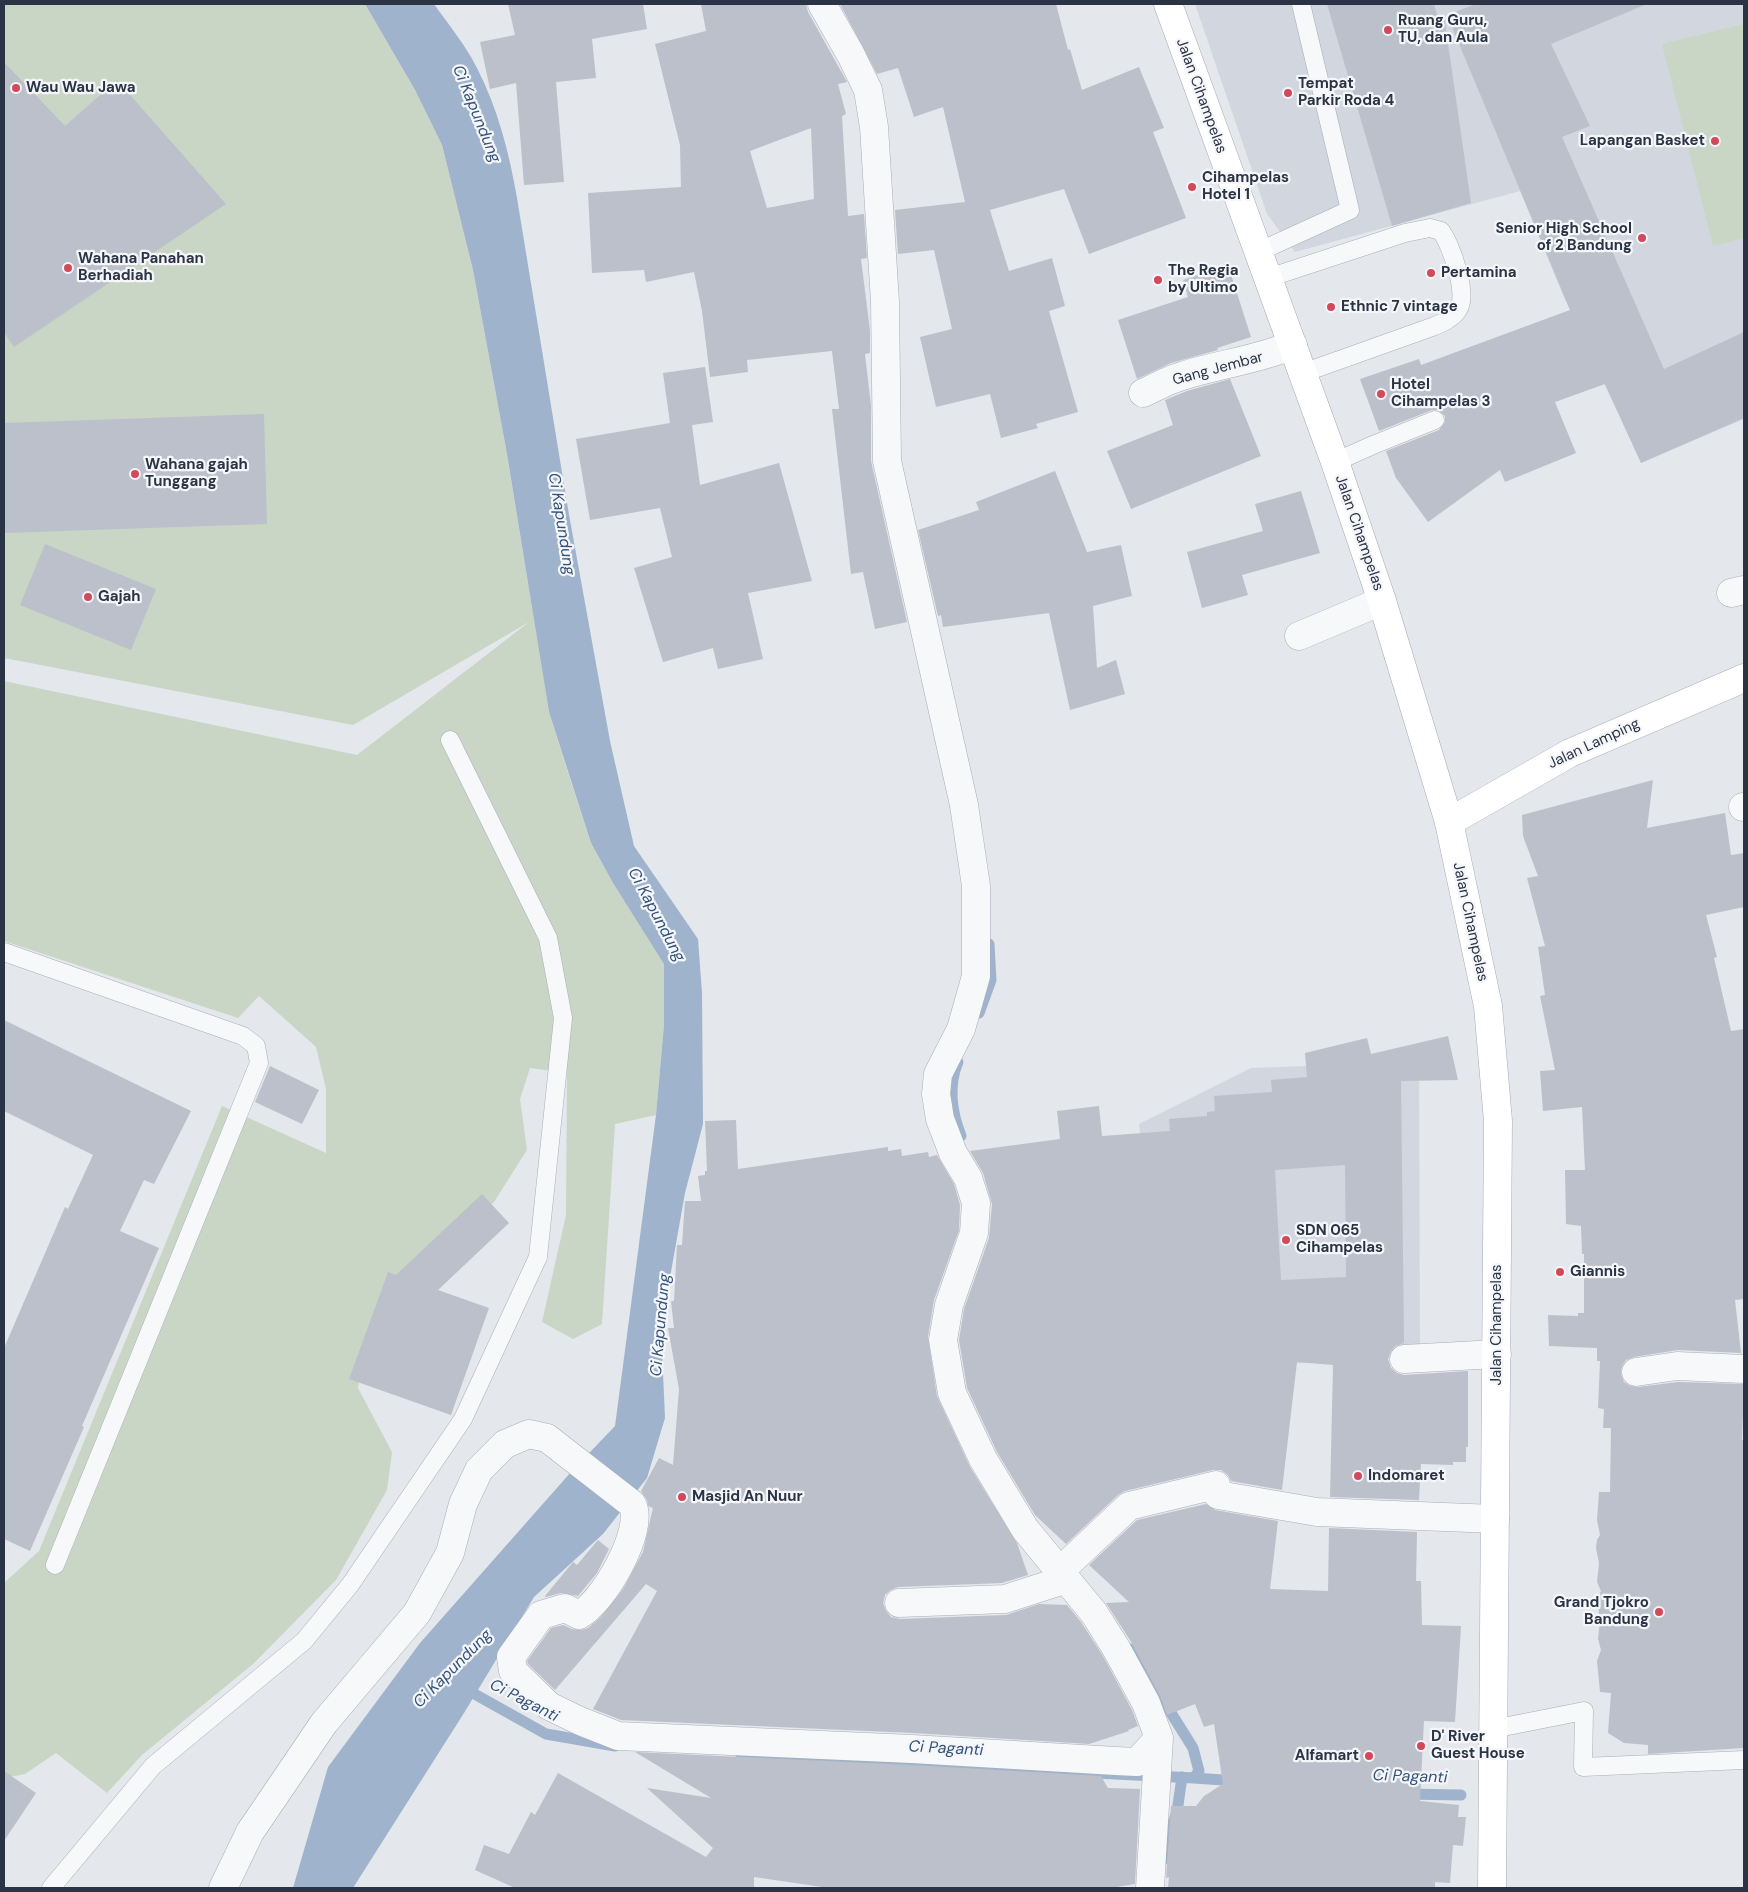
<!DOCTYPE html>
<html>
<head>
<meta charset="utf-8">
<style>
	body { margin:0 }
	#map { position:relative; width:1748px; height:1892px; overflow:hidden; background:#e4e7ec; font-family:"DM Sans",sans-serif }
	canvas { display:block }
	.frame { position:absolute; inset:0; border:5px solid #2b3445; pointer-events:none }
</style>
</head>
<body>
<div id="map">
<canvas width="1748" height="1892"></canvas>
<div class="frame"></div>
</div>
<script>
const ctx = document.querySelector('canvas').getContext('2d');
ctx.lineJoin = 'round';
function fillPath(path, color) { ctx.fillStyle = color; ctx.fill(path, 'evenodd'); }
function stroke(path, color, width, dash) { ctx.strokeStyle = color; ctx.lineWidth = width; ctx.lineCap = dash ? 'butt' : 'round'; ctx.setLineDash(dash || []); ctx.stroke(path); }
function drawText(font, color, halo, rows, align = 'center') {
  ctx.font = font + ' "DM Sans",sans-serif'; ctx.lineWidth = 4.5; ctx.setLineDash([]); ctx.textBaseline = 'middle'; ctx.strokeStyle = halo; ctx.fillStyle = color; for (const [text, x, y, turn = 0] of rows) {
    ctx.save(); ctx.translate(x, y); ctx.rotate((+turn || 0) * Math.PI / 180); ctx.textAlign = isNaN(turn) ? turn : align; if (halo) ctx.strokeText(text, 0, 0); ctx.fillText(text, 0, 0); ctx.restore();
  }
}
const built = new Path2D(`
	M1195 4H1744V419L1641 463 1563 295 1520 191 1295 252 1267 214Z
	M1419 1062 1420 1356 1167 1371 1139 1124 1251 1068Z`);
const green = new Path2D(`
	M4 4H365L415 90 442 145 473 270 507 454 549 712 570 779 591 843 613 883 665 964 664 1025 656 1115 615 1124 602 1324 573 1339 542 1322 566 1215 567 1073 530 1068 520 1099 527 1150 494 1202 451 1235 369 1325 358 1388 392 1452 387 1490 336 1580 253 1664 142 1755 107 1793 56 1753 25 1774 4 1778V1583L39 1551 222 1106 326 1153V1089L316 1047 259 996 238 1018 4 941V681L357 755 529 622 353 725 4 658Z
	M1744 24V238L1713 246 1662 44Z`);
const water = new Path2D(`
	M365 4H434C449 25 466 46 477 68 498 109 509 152 517 198L568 509 610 741 634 846 698 939 702 993 703 1124 685 1193 661 1328 665 1418 647 1478 603 1534 534 1597 464 1713 353 1888H293L328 1767 420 1643 571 1472 615 1426 656 1115 664 1025V964L613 883 591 843 549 712 507 454 473 270 442 145 415 90Z`);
const stream = new Path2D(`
	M979 1013 991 980 989 944
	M958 1062C948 1086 952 1113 961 1136
	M1131 1649 1193 1748 1199 1771 1194 1778
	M462 1687 546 1734 615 1746
	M741 1755 1194 1778 1237 1781
	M1405 1794 1461 1795
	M1163 1860 1168 1839 1177 1812 1182 1777`);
const building = new Path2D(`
	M508 4H643L647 29 592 39 596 78 556 82 564 182 524 185 516 83 490 89 480 42 515 35Z
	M701 4H806L808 12 847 82 838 84 846 114 842 116 848 216 864 214 867 258 861 259 870 331V353L865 354 871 406V461L907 622 875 629 863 572 851 574 832 409H839L832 351 747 360 748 372 710 377 702 311 694 272 646 282 644 270 592 273 588 193 681 187 680 145 655 44 706 31ZM811 128 814 199 767 208 750 151Z
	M840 4H1056L1068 50 1070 49 1082 90 1139 67 1164 128 1153 132 1186 218 1089 254 1064 189 990 210 1009 271 1052 258 1065 306 1049 311 1078 412 1036 424 1038 428 1001 438 990 394 936 407 920 337 952 329 934 250 898 254 895 210 965 202 943 107 914 117 898 68 877 74Z
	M1327 4H1434L1438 18 1444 16 1471 203 1392 226Z
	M1476 4H1647L1551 44 1590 126 1562 137 1664 369 1744 332V418L1641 463 1605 384 1555 402 1576 453 1505 482 1500 470 1428 522 1396 478 1386 451 1439 430 1445 422V416L1437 410H1432L1379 431 1360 379 1419 359 1421 365 1570 310 1447 15Z
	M4 62 65 126 117 80 226 204 14 347 4 332Z
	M1228 265 1251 337 1217 348 1218 350 1171 363 1137 379 1118 320 1188 297 1183 280Z
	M705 367 713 422 692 425 700 485 779 463 812 581 748 593 763 659 718 669 713 648 663 662 634 568 672 557 660 508 590 520 576 439 670 423 663 373Z
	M1230 379 1261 456 1131 509 1107 451 1173 425 1165 400 1187 391Z
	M264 414 267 524 4 533V423Z
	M1055 471 1087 552 1121 545 1132 596 1093 606 1097 668 1116 660 1125 694 1070 710 1049 613 943 627 941 615 938 616 918 530 979 510 976 502Z
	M1301 491 1320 553 1242 575 1248 595 1202 608 1187 552 1263 531 1255 504Z
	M45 544 156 589 131 650 20 605Z
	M1653 780 1647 828 1725 813 1731 855 1744 853V907L1706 915 1717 957 1714 958 1731 1031 1744 1029V1299L1735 1300 1741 1353 1678 1350 1634 1357 1626 1360 1622 1366 1621 1374 1624 1382 1630 1386 1638 1387 1678 1382 1744 1384 1742 1440H1744V1748L1648 1754V1745L1624 1743 1608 1733 1611 1693 1600 1692 1597 1661 1601 1650 1598 1639 1600 1621 1597 1599 1601 1591 1597 1582 1599 1563 1596 1548 1597 1540 1600 1535 1597 1520 1599 1492H1610L1611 1428H1603L1604 1409 1598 1408 1600 1361H1597V1348L1549 1346 1548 1315 1578 1316V1313H1584V1254H1582L1581 1226 1566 1224 1565 1170H1585L1582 1107 1543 1111 1540 1071 1555 1070 1540 996 1545 995 1538 947 1545 946 1527 878 1538 876 1523 836 1522 815Z
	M4 1020 191 1111 154 1184 144 1180 120 1231 159 1248 82 1426 84 1427 30 1551 4 1539V1348L65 1207 68 1209 93 1155 4 1111Z
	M1448 1036 1458 1080 1401 1081 1404 1343 1395 1346 1390 1352 1388 1359 1391 1368 1397 1373 1404 1375 1468 1371V1447H1466V1462H1453V1465L1421 1464 1419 1500 1330 1497 1333 1365 1297 1362 1282 1490 1231 1481 1228 1475 1221 1470H1213L1125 1491 1118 1495 1066 1544 1035 1515 997 1452 967 1388 959 1340 964 1309 989 1238 992 1204 983 1173 970 1151 1060 1139 1057 1111 1099 1106 1102 1136 1170 1131 1169 1119 1207 1116V1112L1215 1111 1214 1096 1272 1092 1271 1080 1307 1077 1305 1053 1367 1038 1371 1054ZM1345 1165 1346 1277 1281 1280 1275 1170Z
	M270 1066 319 1090 302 1124 255 1102Z
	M736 1120 738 1169 888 1147V1151L901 1149 902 1156 928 1152 929 1157 937 1155 954 1184 960 1205 959 1230 934 1300 928 1337 937 1396 970 1467 1017 1543 1028 1575 1002 1583 898 1587 891 1590 885 1595 883 1603 886 1611 891 1617 900 1619 1006 1615 1039 1604 1067 1605 1081 1622 1103 1656 1132 1710 1138 1726 1128 1730 1129 1731 1089 1744 913 1733 621 1720 593 1709 657 1591 646 1584 555 1690 528 1664 527 1661 551 1628 563 1625 572 1629 581 1630 588 1628 600 1618 623 1589 643 1552 653 1508 648 1506 647 1500 641 1491 659 1458 673 1465 679 1389 668 1328H674L671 1301H674L677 1245H682L685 1201H701L698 1176 705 1175V1171H707L705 1121Z
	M482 1194 509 1223 438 1290 489 1308 451 1415 349 1379 388 1272 396 1275Z
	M1206 1504 1215 1510 1278 1521 1270 1589 1328 1591 1329 1528 1417 1532 1416 1581H1421L1422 1625 1461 1626 1455 1722 1424 1721 1420 1801 1459 1805 1458 1817H1466L1463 1846 1453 1845 1450 1883 1435 1882V1888H1168L1169 1877 1166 1878 1171 1806H1196L1204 1796 1223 1784 1214 1724 1204 1727 1195 1704 1167 1715 1160 1696 1130 1640 1106 1603 1129 1602 1089 1565 1137 1520Z
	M598 1540 609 1549 597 1573 578 1596 561 1593 546 1597 545 1596 573 1562 577 1565Z
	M635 1752 911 1765 1101 1776 1108 1788 1140 1789 1135 1884 1110 1888H829L754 1877V1888H515L475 1870 484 1845 509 1854 531 1812 535 1815 558 1773 706 1857 713 1848 647 1788 711 1798Z
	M4 1771 36 1793 4 1841Z`);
const service = new Path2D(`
	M1258 252 1350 210 1301 4
	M1268 278 1405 233 1430 228 1441 231C1451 245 1469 295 1458 310 1452 319 1442 323 1432 327L1303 373
	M1335 462 1373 445 1435 420
	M4 952 243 1036 256 1046 259 1063 55 1565
	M1493 1729 1584 1711 1583 1767 1744 1760
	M51 1888 153 1766 304 1641 350 1585 463 1419 538 1257 563 1018 548 938 450 740`);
const minor = new Path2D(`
	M822 4 851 55 868 90 874 127 885 302 887 461 964 805 976 886V976L961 1029 938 1074 936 1094 940 1119 953 1153 968 1178 976 1203 974 1233 949 1305 943 1340 952 1393 983 1459 1025 1529 1094 1613 1116 1648 1146 1703 1159 1738 1150 1888
	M1143 393C1156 387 1168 380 1182 376 1219 364 1257 360 1293 345
	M1731 593 1744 590
	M1299 636 1382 601
	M1743 807H1744
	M1404 1359 1497 1354
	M1636 1372 1677 1366 1744 1369
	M1060 1571 1129 1506 1216 1485 1218 1495 1317 1512 1495 1519
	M899 1603 1005 1599 1067 1579
	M223 1888 250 1832 324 1723 417 1613 450 1553 463 1504 479 1470 505 1444 529 1434 547 1438 632 1504C646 1529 603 1603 579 1615L565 1608 541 1615 511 1657 513 1671 549 1706 580 1721 618 1736 912 1749 1116 1761 1137 1762 1159 1738`);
const secondary = new Path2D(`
	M1449 822 1570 753 1744 678`);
const primary = new Path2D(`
	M1168 4 1335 462 1382 601 1449 822 1488 1006 1498 1121 1492 1888`);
const markers = [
	[1388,30,5,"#d1495b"],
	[16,88,5,"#d1495b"],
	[1288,93,5,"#d1495b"],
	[1715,141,5,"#d1495b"],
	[1192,187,5,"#d1495b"],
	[1642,238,5,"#d1495b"],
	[68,268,5,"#d1495b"],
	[1431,273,5,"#d1495b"],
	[1158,280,5,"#d1495b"],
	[1331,307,5,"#d1495b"],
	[1381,394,5,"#d1495b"],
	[135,474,5,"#d1495b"],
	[88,597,5,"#d1495b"],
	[1286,1240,5,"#d1495b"],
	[1560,1272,5,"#d1495b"],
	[1358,1476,5,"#d1495b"],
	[682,1497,5,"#d1495b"],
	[1659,1612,5,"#d1495b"],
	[1421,1746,5,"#d1495b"],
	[1369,1756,5,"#d1495b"]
];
const poiNames = [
	["Ruang Guru,",1398,21],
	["TU, dan Aula",1398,38],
	["Tempat",1298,84],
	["Parkir Roda 4",1298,101],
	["Wau Wau Jawa",26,88],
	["Lapangan Basket",1705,141,"right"],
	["Cihampelas",1202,178],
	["Hotel 1",1202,195],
	["Senior High School",1632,229,"right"],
	["of 2 Bandung",1632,246,"right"],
	["Wahana Panahan",78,259],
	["Berhadiah",78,276],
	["The Regia",1168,271],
	["by Ultimo",1168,288],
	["Pertamina",1441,273],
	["Ethnic 7 vintage",1341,307],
	["Hotel",1391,385],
	["Cihampelas 3",1391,402],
	["Wahana gajah",145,465],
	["Tunggang",145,482],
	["Gajah",98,597],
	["SDN 065",1296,1231],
	["Cihampelas",1296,1248],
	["Giannis",1570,1272],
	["Indomaret",1368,1476],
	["Masjid An Nuur",692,1497],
	["Grand Tjokro",1649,1603,"right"],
	["Bandung",1649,1620,"right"],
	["D' River",1431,1737],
	["Guest House",1431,1754],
	["Alfamart",1359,1756,"right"]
];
const streetNames = [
	["Jalan Cihampelas",1201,96,70],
	["Gang Jembar",1218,369,-15],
	["Jalan Cihampelas",1359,533,71],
	["Jalan Lamping",1594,744,-25],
	["Jalan Cihampelas",1470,922,78],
	["Jalan Cihampelas",1497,1325,-90]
];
const waterNames = [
	["Ci Kapundung",476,114,68],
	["Ci Kapundung",561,524,81],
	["Ci Kapundung",656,915,62],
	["Ci Kapundung",661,1325,-85],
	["Ci Kapundung",453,1669,-45],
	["Ci Paganti",524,1701,27],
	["Ci Paganti",946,1749,3],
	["Ci Paganti",1410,1777,2]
];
fillPath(built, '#d2d6de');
fillPath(green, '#c9d6c5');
fillPath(water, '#9fb4cc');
stroke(stream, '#9fb4cc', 11);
fillPath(building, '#bbc0ca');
stroke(service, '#a9aeb7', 19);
stroke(minor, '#a9aeb7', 29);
stroke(secondary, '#a9aeb7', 29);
stroke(primary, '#a3abb8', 29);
stroke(service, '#f7f8fa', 18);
stroke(minor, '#f7f8fa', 28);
stroke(secondary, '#fff', 28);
stroke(primary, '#fff', 28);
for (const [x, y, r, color] of markers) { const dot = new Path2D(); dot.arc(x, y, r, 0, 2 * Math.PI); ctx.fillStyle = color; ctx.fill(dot); stroke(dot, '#f4f6f9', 2); }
drawText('bold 15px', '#2b3445', '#f4f6f9', poiNames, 'left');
drawText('15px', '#2b3445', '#f4f6f9', streetNames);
drawText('italic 16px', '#34527a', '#f4f6f9', waterNames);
</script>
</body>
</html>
